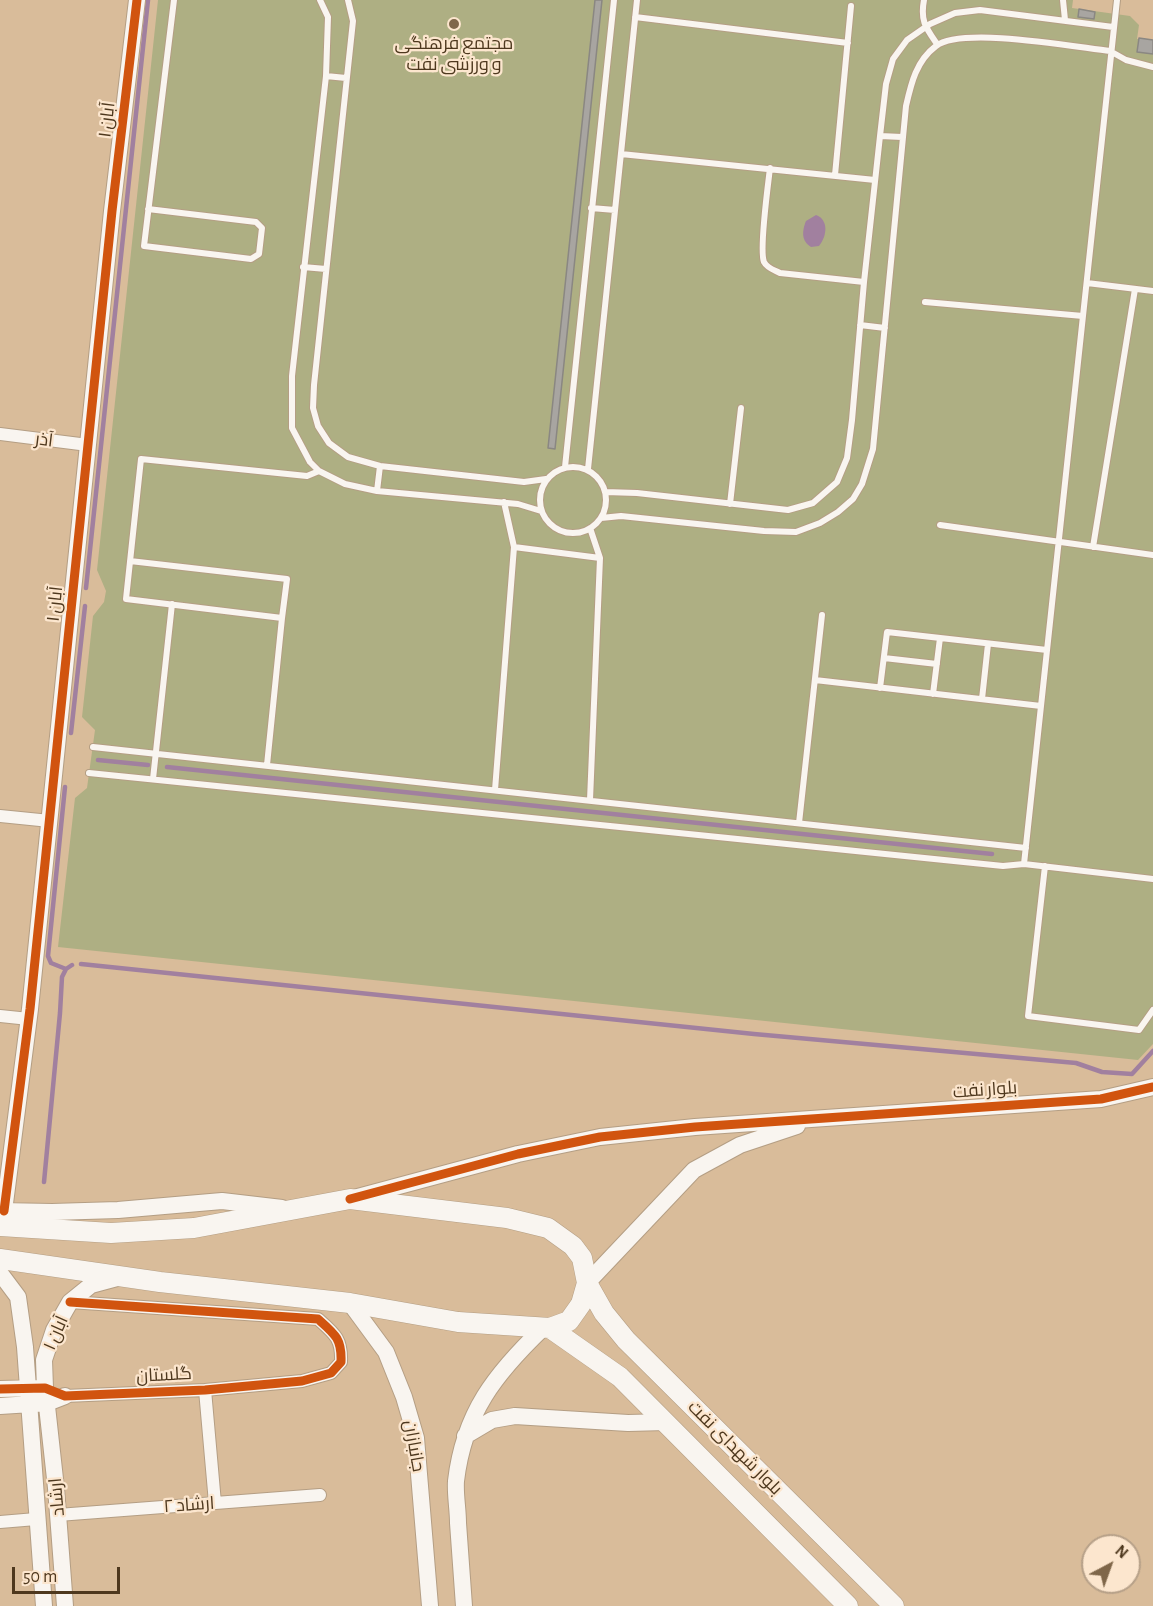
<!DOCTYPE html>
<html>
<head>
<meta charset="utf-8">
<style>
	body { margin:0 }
	#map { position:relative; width:1153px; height:1606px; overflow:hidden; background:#d9bc9a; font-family:"Alegreya Sans",sans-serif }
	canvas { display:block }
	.north { position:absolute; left:1081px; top:1534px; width:60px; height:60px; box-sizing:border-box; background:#fce6ce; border:2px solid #b6a088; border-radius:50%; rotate:41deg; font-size:16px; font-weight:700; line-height:24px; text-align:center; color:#4e381e }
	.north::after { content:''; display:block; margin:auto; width:21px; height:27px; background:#7f6649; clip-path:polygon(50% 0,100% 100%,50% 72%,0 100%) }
	.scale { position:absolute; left:12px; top:1567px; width:108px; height:27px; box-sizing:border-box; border:3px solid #4e381e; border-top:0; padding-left:8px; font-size:18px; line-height:21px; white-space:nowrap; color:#4e381e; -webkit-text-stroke:4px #fce6ce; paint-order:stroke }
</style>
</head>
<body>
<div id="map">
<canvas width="1153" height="1606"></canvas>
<div class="north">N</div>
<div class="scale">50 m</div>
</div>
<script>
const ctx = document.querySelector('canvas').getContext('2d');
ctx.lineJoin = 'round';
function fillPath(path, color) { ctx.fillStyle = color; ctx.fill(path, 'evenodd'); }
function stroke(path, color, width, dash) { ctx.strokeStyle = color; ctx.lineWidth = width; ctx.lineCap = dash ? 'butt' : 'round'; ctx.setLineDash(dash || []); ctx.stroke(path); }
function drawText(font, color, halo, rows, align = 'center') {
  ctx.font = font + ' "Alegreya Sans",Cairo,sans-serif'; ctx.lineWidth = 4.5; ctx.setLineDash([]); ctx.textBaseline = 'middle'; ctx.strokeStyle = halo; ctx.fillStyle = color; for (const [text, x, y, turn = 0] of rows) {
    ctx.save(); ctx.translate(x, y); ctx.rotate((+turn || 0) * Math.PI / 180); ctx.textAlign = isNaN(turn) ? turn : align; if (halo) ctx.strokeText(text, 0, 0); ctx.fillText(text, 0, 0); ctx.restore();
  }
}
const green = new Path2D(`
	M158 0H1073L1072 8 1130 16 1139 25 1137 39 1153 40V1044L1138 1060 58 947 75 798 87 788 95 730 82 717 93 616 104 602 106 591 97 570Z`);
const water = new Path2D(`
	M816 215C829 220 827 236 819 246L811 247C801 241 802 231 806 221Z`);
const stream = new Path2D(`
	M86 588 148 0
	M71 733 85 606
	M98 760 148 765
	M167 767 992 854
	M65 787 48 956 51 963 66 969
	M81 964 754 1034 1076 1063 1102 1072 1132 1074 1153 1051
	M44 1182 60 1013 62 977 66 969 72 965`);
const building = new Path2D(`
	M595 0H602L555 449 548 448Z
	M1079 9 1095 12 1094 19 1078 17Z
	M1139 38 1153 40V54L1137 52Z`);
const lane = new Path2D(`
	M320 0 328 17 326 76 292 376V428L310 462 319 471 345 484 377 491 518 504 541 511
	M348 0 353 21 314 385 313 408 318 426 329 443 348 457 380 466 524 482 546 479
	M924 0C920 21 926 28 937 44
	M1063 0 1065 20
	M635 17 848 43
	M326 76 346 78
	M880 136 902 137
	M621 154 875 180
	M770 168C768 185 759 250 764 262 767 268 774 270 780 273L864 282
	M835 175 851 6
	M591 208 615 210
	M148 209 256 222 262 228 259 254 251 259 144 246 174 0
	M303 267 326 269
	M1087 283 1153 291
	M925 302 1083 316
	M860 325 885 328
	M540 500a33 33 0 1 1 66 0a33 33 0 1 1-66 0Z
	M565 467 614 0
	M588 469 637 0
	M377 491 380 466
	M605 492 637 493 788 510 813 503 837 482 847 458 852 420 864 282 880 136 886 84 893 59 907 40 930 24 955 13 980 10 1113 27
	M730 504 741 408
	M601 518 621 516 764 531 796 532 820 523 838 512 853 499 862 484 873 449 906 106C911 84 916 61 936 46 962 26 1075 47 1110 51L1126 60 1153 67
	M940 525 1153 555
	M590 528 600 558 590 800
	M514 547 600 558
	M1093 547 1135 289
	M130 561 287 579 282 618 126 599 141 459 307 476 319 471
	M884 658 937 664
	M815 680 1041 706
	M880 688 887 632 1047 650
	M933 694 940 638
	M982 699 988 644
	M93 747 1026 848
	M267 765 282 618
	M89 773 1003 866 1024 864 1153 879
	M153 779 172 604
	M495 790 514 547 504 502
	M799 823 822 615
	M1024 864 1117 0
	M1045 866 1028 1016 1139 1030 1153 1010`);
const street = new Path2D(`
	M0 434 88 445
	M0 816 50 821
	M0 1016 29 1019
	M205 1390 215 1503
	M65 1396 205 1390 302 1381 331 1373 341 1362C342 1339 335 1334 318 1319L70 1302
	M58 1515 320 1495
	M0 1522 36 1519`);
const secondary = new Path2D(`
	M354 1198 518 1154 600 1137 695 1127 1101 1099 1153 1087
	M0 1211 52 1212 118 1210 222 1201 282 1208
	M4 1211 30 1009 112 211 137 0
	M0 1273 18 1297 25 1347 44 1606
	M587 1283 694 1170 740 1145 797 1126
	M350 1303 386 1352 404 1397 416 1438 430 1606
	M0 1389 38 1388
	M0 1406 47 1403 65 1396
	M465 1436 492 1420 515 1416 628 1423 666 1422
	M65 1606 56 1488 45 1388 44 1360 54 1330 70 1302 91 1285 117 1278
	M464 1606C462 1578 460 1551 458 1523 458 1509 455 1494 456 1481 464 1413 495 1374 543 1328`);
const primary = new Path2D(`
	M0 1226 111 1233 194 1228 350 1199 507 1218 548 1228 573 1246 582 1258 587 1283 581 1304 569 1321 550 1328 458 1322 350 1303 160 1282 0 1259
	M587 1283 604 1313 626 1340 894 1606
	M550 1328 620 1377 848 1606`);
const cycleway = new Path2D(`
	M350 1199 518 1154 600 1137 695 1127 1101 1099 1153 1087
	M4 1211 30 1009 112 211 137 0
	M0 1389 45 1388 65 1396 205 1390 302 1381 331 1373 341 1362C342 1339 335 1334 318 1319L70 1302`);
const markers = [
	[454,24,6,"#7f6649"]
];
const poiNames = [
	["مجتمع فرهنگى",454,44],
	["و ورزشى نفت",454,65]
];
const streetNames = [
	["آبان ۱",107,120,-83],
	["آذر",44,440,7],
	["آبان ۱",55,604,-84],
	["بلوار نفت",985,1090,-4],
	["آبان ۱",56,1333,-66],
	["گلستان",164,1375,-3],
	["جانبازان",414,1446,80],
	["بلوار شهدای نفت",735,1448,45],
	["ارشاد",57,1497,-95],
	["ارشاد ۲",189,1505,-4]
];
fillPath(green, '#aeaf83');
fillPath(water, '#a1809f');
stroke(stream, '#a1809f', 4.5);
fillPath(building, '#a8a5a1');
stroke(building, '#8a8782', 1.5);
stroke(lane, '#b49e84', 8);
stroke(street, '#b49e84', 14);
stroke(secondary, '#b49e84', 18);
stroke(primary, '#b49e84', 21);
stroke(lane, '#f9f5f0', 6);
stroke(street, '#f9f5f0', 12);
stroke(secondary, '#f9f5f0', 16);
stroke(primary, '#f9f5f0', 20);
stroke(cycleway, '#d1540f', 9);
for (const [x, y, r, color] of markers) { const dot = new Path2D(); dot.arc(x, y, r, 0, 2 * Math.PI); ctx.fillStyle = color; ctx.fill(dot); stroke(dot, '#fce6ce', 2); }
drawText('18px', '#4e381e', '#fce6ce', poiNames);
drawText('18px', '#4e381e', '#fce6ce', streetNames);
</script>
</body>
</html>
